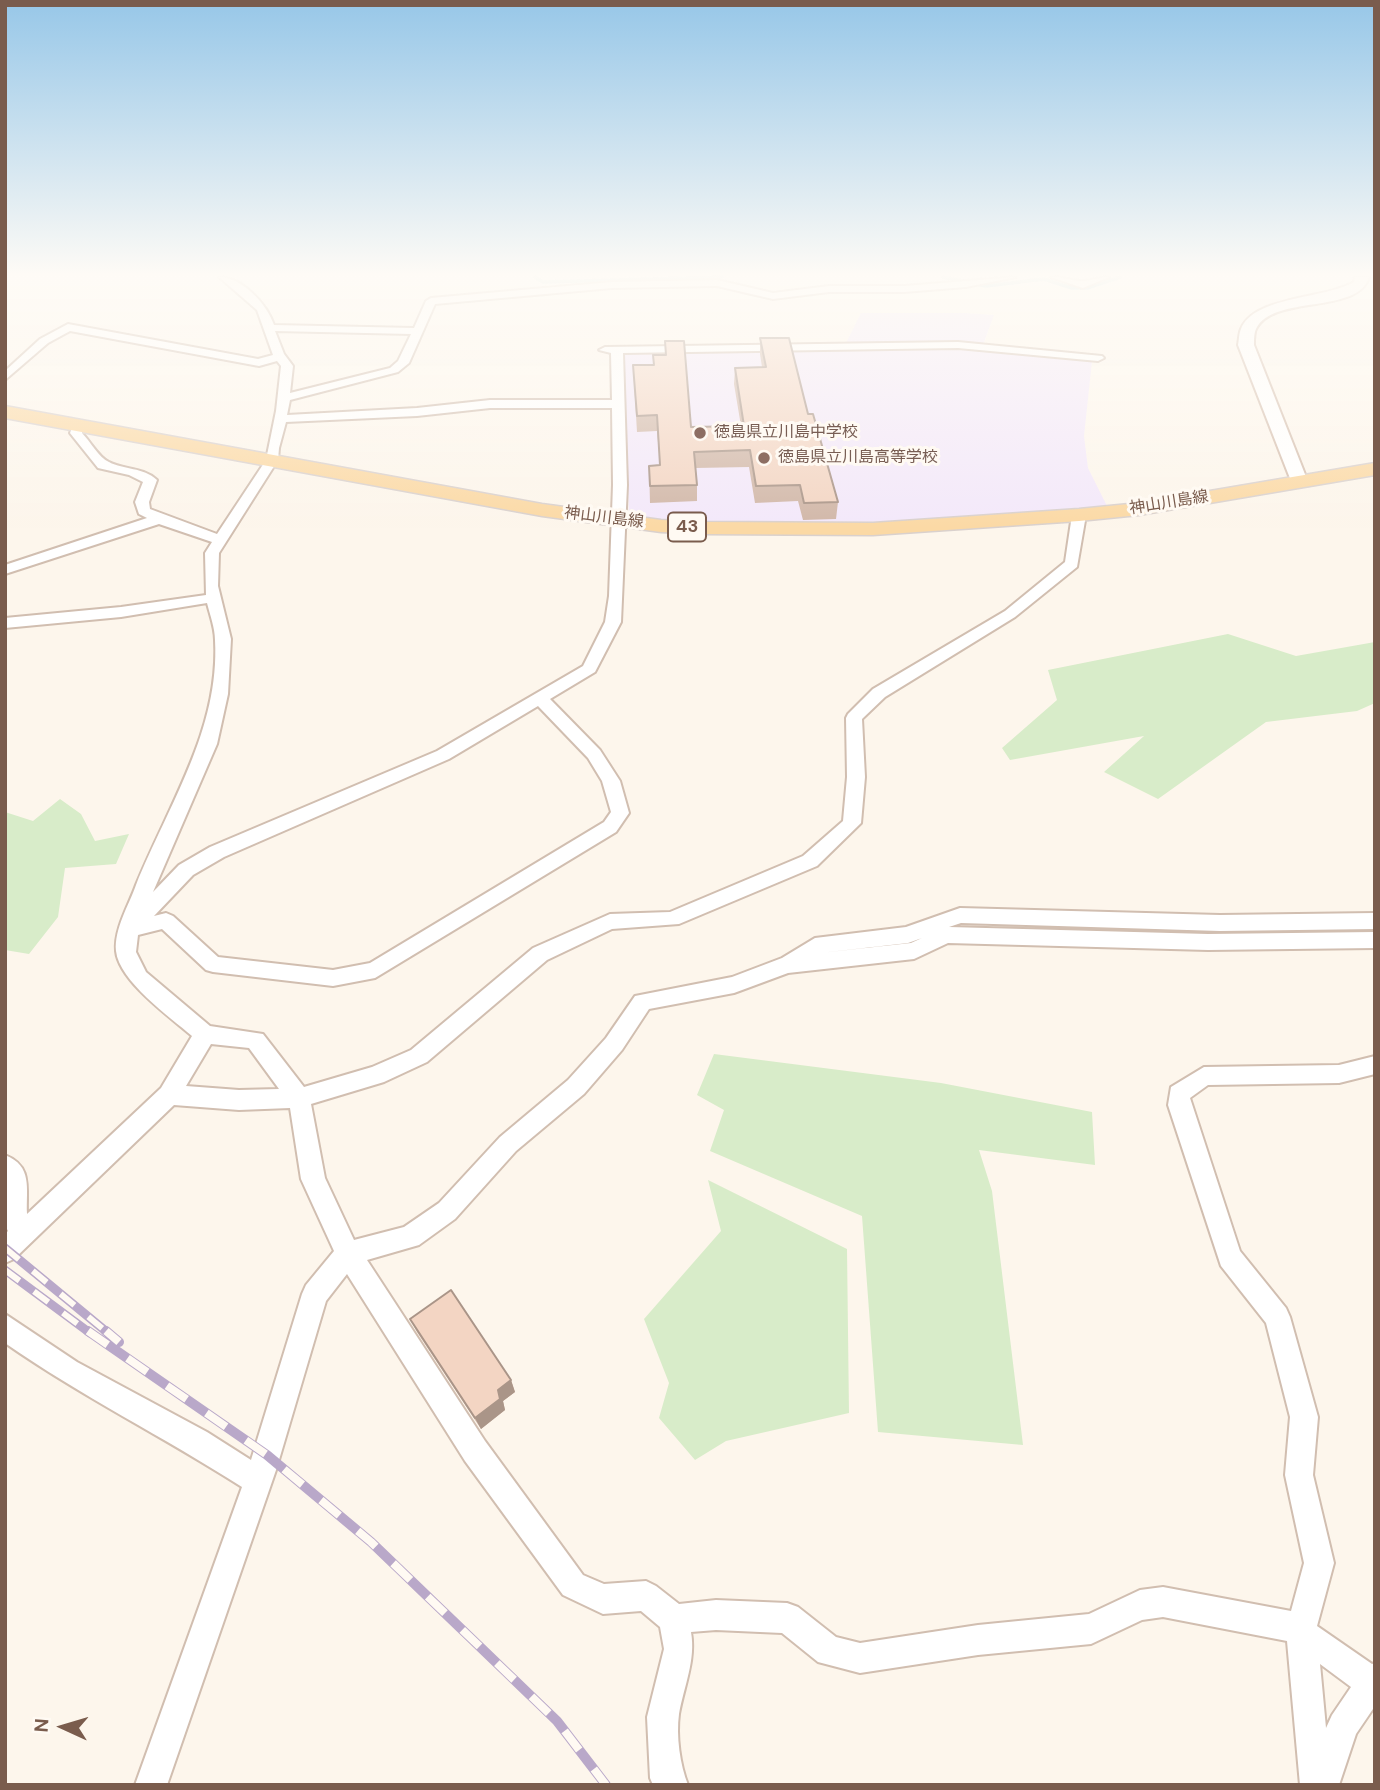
<!DOCTYPE html>
<html>
<head>
<meta charset="utf-8">
<style>
	body { margin:0 }
	#map { position:relative; width:1380px; height:1790px; overflow:hidden; background:#fdf6ec; font-family:"DM Sans",sans-serif }
	canvas { display:block }
	.frame { position:absolute; inset:0; border:7px solid #7a5c4d; pointer-events:none }
	.north { position:absolute; left:28px; top:1692px; width:70px; height:70px; -webkit-text-stroke:5px #fffaf3; paint-order:stroke; rotate:274deg; font-size:19px; font-weight:700; line-height:28px; text-align:center; color:#7a5c4d }
	.north::after { content:''; display:block; margin:auto; width:24px; height:32px; background:#7a5c4d; clip-path:polygon(50% 0,100% 100%,50% 72%,0 100%) }
</style>
</head>
<body>
<div id="map">
<canvas width="1380" height="1790"></canvas>
<div class="frame"></div>
<div class="north">N</div>
</div>
<script>
const ctx = document.querySelector('canvas').getContext('2d');
ctx.lineJoin = 'round';
function fillPath(path, color) { ctx.fillStyle = color; ctx.fill(path, 'evenodd'); }
function stroke(path, color, width, dash) { ctx.strokeStyle = color; ctx.lineWidth = width; ctx.lineCap = dash ? 'butt' : 'round'; ctx.setLineDash(dash || []); ctx.stroke(path); }
function drawText(font, color, halo, rows, align = 'center') {
  ctx.font = font + ' "DM Sans","Noto Sans JP",sans-serif'; ctx.lineWidth = 6; ctx.setLineDash([]); ctx.textBaseline = 'middle'; ctx.strokeStyle = halo; ctx.fillStyle = color; for (const [text, x, y, turn = 0] of rows) {
    ctx.save(); ctx.translate(x, y); ctx.rotate((+turn || 0) * Math.PI / 180); ctx.textAlign = isNaN(turn) ? turn : align; if (halo) ctx.strokeText(text, 0, 0); ctx.fillText(text, 0, 0); ctx.restore();
  }
}
const education = new Path2D(`
	M861 313H964L994 315 983 345 846 343Z
	M960 348 1092 361 1084 436 1088 468 1107 506 874 524 686 522 629 516 623 356 627 352Z`);
const green = new Path2D(`
	M1228 634 1296 656 1375 642V703L1357 711 1266 722 1158 799 1104 772 1144 736 1010 760 1002 748 1057 700 1048 670Z
	M60 799 81 814 95 841 129 834 116 864 65 868 58 917 29 954 5 950V812L33 821Z
	M714 1054 941 1083 1092 1112 1095 1165 979 1150 992 1191 1023 1445 878 1432 862 1216 710 1151 724 1110 697 1095Z
	M708 1180 847 1249 849 1413 726 1441 695 1460 659 1418 669 1383 644 1319 721 1231Z`);
const stream = new Path2D(`
	M535 277 543 282 722 277
	M943 277 986 286 1044 279 1072 288H1087L1120 277`);
const minor = new Path2D(`
	M219 277C242 277 267 304 274 325L414 328 426 301 431 298 612 282 717 280 773 293 829 286H904L1016 277 966 287 904 292H829L773 299 717 286 612 288 435 304 409 363 398 372 290 400 287 415 417 408 490 400H612L611 353 599 350 605 347 958 342 1102 356 1104 358 1098 361 958 348 623 353 627 485 621 622 595 672 550 699 600 750 620 781 629 813 616 832 375 978 333 986 213 972 206 970 162 929 138 935 136 952 146 972 210 1026 263 1034 304 1087 372 1067 411 1050 533 948 610 914 670 912 803 856 843 821 847 777 846 718 848 714 873 689 1005 611 1065 562 1072 515 1079 511 1084 512 1086 515 1077 567 1015 617 885 697 862 719 865 777 861 823 817 866 679 924 612 929 547 960 427 1062 384 1082 311 1104 325 1178 354 1240 404 1227 439 1203 500 1137 568 1080 606 1038 635 996 732 977 782 958 815 938 906 927 960 908 1220 915 1375 913V929L1220 931 961 923 949 927 1208 934 1375 932V948L1208 950 948 943 914 959 788 973 734 993 649 1009 622 1050 584 1094 516 1151 455 1219 419 1245 367 1260 485 1441 583 1575 604 1584 646 1581 656 1586 679 1604 716 1600 787 1603 798 1607 836 1637 860 1643 978 1625 1089 1614 1140 1590 1163 1587 1291 1611 1304 1563 1285 1475 1290 1417 1266 1323 1221 1266 1168 1105 1171 1087 1204 1067 1339 1065 1375 1056V1074L1339 1083 1208 1085 1190 1098 1240 1251 1286 1308 1290 1317 1318 1417 1313 1475 1334 1563 1317 1626 1372 1664 1375 1663V1706L1356 1734 1339 1785H1300L1287 1641 1163 1617 1142 1620 1091 1644 978 1655 860 1673 818 1662 782 1633 716 1630 691 1632C696 1660 684 1686 679 1714 676 1736 680 1765 688 1785H653L650 1778 647 1717 664 1649 660 1627 641 1611 603 1614 563 1595 465 1461 347 1274 326 1301 276 1470 167 1785H135L242 1487C164 1437 81 1396 5 1343V1314L77 1362 207 1432 251 1460 302 1294 306 1285 334 1251 301 1179 290 1108 239 1110 174 1105 14 1259 5 1263V1234L8 1231 5 1225V1155C33 1166 26 1188 27 1214L161 1088 192 1036C170 1017 119 981 116 951 114 929 129 905 136 885 168 806 220 729 215 640 215 628 210 615 207 603L121 617 5 628V618L121 607 206 595 205 553 212 542 159 524 5 574V565L147 518 139 514 135 502 143 482 129 475 98 468 70 433 74 423H82V433C90 441 99 458 109 462 124 470 143 467 157 480L149 502 150 509 217 534 266 460 276 411 281 366 277 361 259 366 70 331 48 343 5 380V371L40 339 68 324 258 359 273 355 257 310ZM275 331 411 334 398 361 390 368 290 393 293 366 284 354ZM490 408H612L613 485 609 596 605 622 583 666 437 751 210 847 179 865 153 892 217 744 228 694 231 639 218 586 219 553 278 460 279 448 286 422 417 416ZM538 706 588 758 602 781 611 812 604 822 370 963 333 970 218 957 173 916 166 913 154 916 193 875 224 857 449 759ZM922 938 911 943 820 953 908 943ZM211 1044 249 1048 279 1089 239 1090 186 1086ZM1320 1664 1351 1687 1332 1715 1326 1728Z
	M1051 277C1062 277 1070 280 1080 281 1088 282 1099 277 1109 277L1083 288Z`);
const secondary = new Path2D(`
	M1355 277H1369C1358 315 1273 294 1256 329 1254 333 1254 340 1254 345L1308 482 1299 487 1293 486 1238 345C1239 340 1239 333 1241 329 1254 296 1325 299 1354 282Z`);
const primary = new Path2D(`
	M5 406 542 504 661 520 704 522 873 523 1079 509 1139 503 1375 463V475L1139 515 1079 521 873 535 704 534 661 532 542 516 5 418Z`);
const railFar1 = new Path2D(`
	M5 1248 108 1333
	M5 1270 90 1333`);
const rail = new Path2D(`
	M88 1331 267 1455 371 1542 557 1721 606 1785
	M106 1331 119 1342`);
const wall = new Path2D(`
	M760 338 808 414 838 502 836 519 803 520 798 501 755 503 749 467 695 468 697 485V501L650 503 649 466 660 465 657 431 637 432 633 365H653L665 355V341L691 427 741 426 734 384 735 368 762 367 760 354Z
	M410 1319 511 1380 515 1392 503 1401 505 1410 481 1429 417 1332Z`);
const shadedWall = new Path2D(`
	M511 1380 515 1392 503 1401 505 1410 481 1429 475 1418 498 1390Z`);
const building = new Path2D(`
	M760 338H789L808 414H813L838 502 804 503 800 485 756 486 750 450 694 452 697 485 650 486 649 466 660 465 657 415 637 416 633 365H654L653 355H666L665 341H684L691 427 744 426 735 368 766 367Z
	M451 1290 511 1380 498 1390 500 1399 475 1418 410 1319Z`);
const markers = [
	[700,433,7,"#8d6e63"],
	[764,458,7,"#8d6e63"]
];
const farEducationnames = [
	["徳島県立川島中学校",714,433],
	["徳島県立川島高等学校",778,458]
];
const farStreetnames = [
	["神山川島線",1169,503,-9],
	["神山川島線",604,518,7]
];
const shields = [
	[687,527,38]
];
const shieldNames = [
	["43",687,527]
];
fillPath(education, '#f3e8fa');
fillPath(green, '#d8ecc9');
stroke(stream, '#a5d3da', 3.5);
stroke(minor, '#d1beb0', 4);
stroke(secondary, '#d6c0b0', 4);
stroke(primary, '#dad1cd', 3);
fillPath(minor, '#fff');
fillPath(secondary, '#fff');
fillPath(primary, '#fbd9a5');
stroke(railFar1, '#b9a8c9', 9);
stroke(rail, '#b9a8c9', 10);
stroke(railFar1, '#fffaf3', 6, [18]);
stroke(rail, '#fffaf3', 8, [24]);
fillPath(wall, '#d1b7a8');
fillPath(shadedWall, '#aa9588');
fillPath(building, '#f3d5c3');
stroke(building, '#aa9588', 2);
const sky = ctx.createLinearGradient(0, 0, 0, 528);
sky.addColorStop(0, '#97c7e8');
sky.addColorStop(0.52, '#fefbf6');
sky.addColorStop(1, '#fefbf600');
ctx.fillStyle = sky;
ctx.fillRect(0, 0, 1380, 528);
for (const [x, y, r, color] of markers) { const dot = new Path2D(); dot.arc(x, y, r, 0, 2 * Math.PI); ctx.fillStyle = color; ctx.fill(dot); stroke(dot, '#fffaf3', 2.5); }
drawText('16px', '#785e54', '#fffaf3', farEducationnames, 'left');
drawText('16px', '#7a5c4d', '#fffaf3', farStreetnames);
for (const [x, y, w] of shields) { const box = new Path2D(); box.roundRect(x - w / 2, y - 14.5, w, 29, 5); ctx.fillStyle = '#fffaf3'; ctx.fill(box); stroke(box, '#7a5c4d', 2); }
drawText('bold 18px', '#7a5c4d', null, shieldNames);
</script>
</body>
</html>
